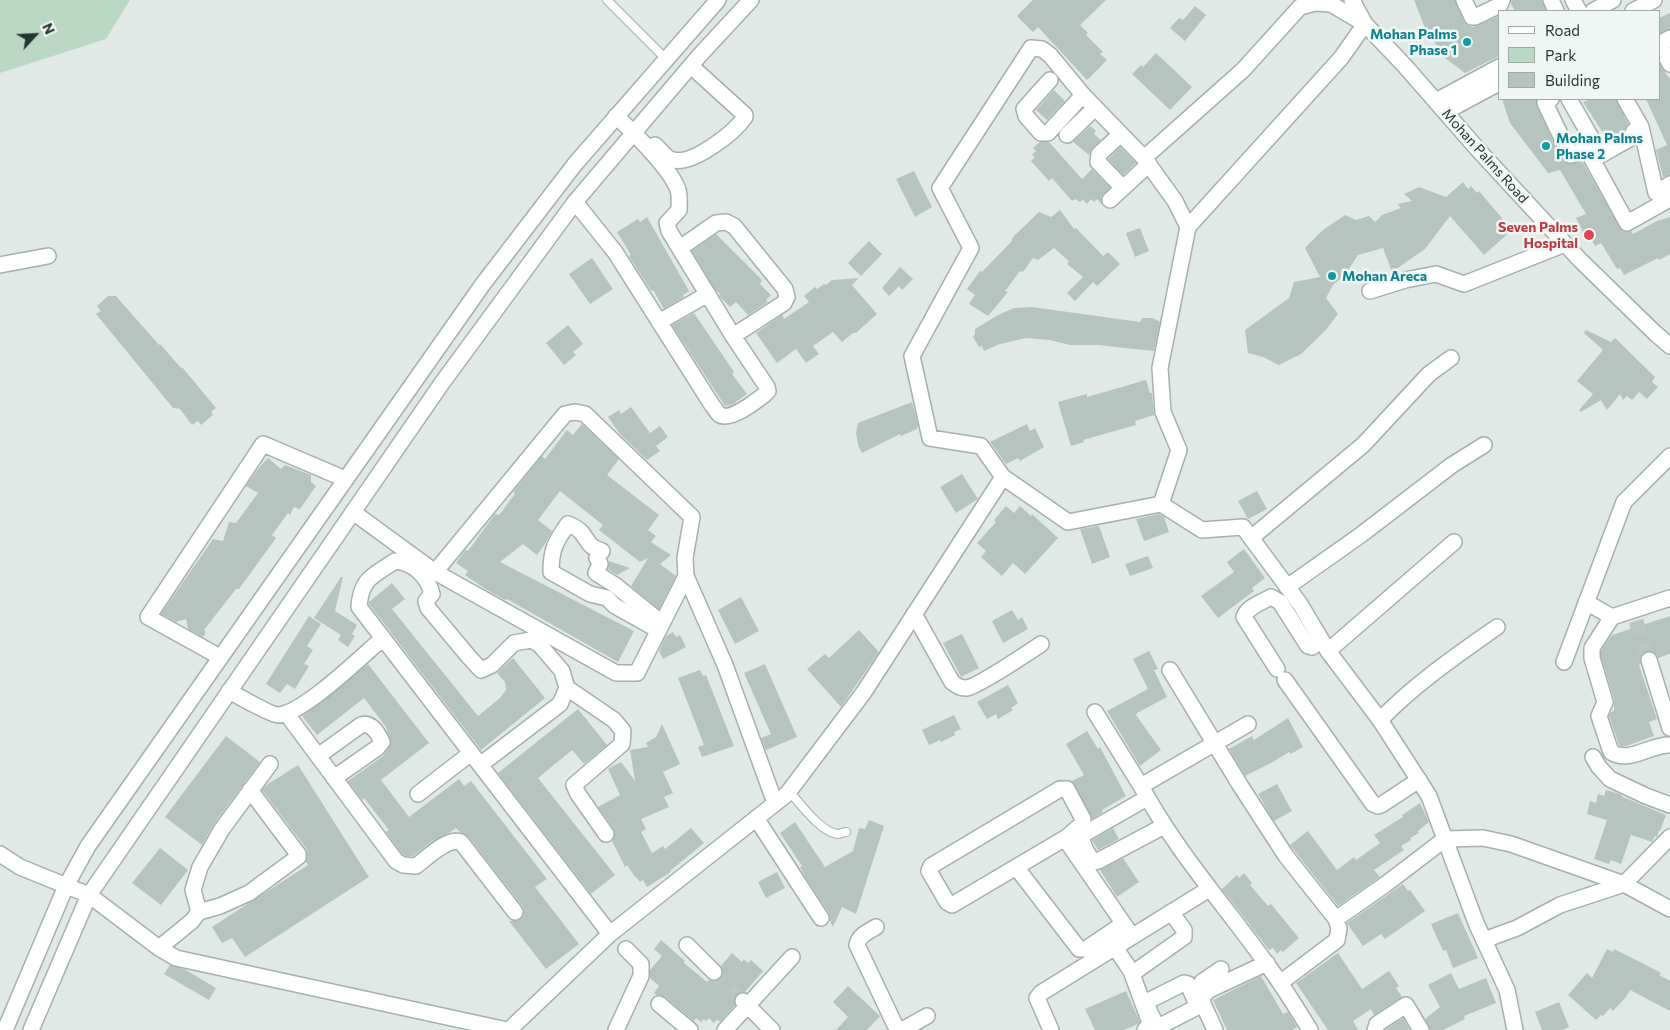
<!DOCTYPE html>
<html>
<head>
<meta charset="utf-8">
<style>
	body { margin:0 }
	#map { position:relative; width:1670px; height:1030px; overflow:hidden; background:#e0e9e6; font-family:Commissioner,sans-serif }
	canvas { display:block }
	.legend { position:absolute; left:1498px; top:10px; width:162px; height:90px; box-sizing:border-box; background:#f0f6f4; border:1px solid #9eaaa7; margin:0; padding:6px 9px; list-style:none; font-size:15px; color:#233834 }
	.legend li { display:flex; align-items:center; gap:10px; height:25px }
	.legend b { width:25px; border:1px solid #9eaaa7 }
	.north { position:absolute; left:10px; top:10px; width:50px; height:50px; -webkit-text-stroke:4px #f0f6f4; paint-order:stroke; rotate:65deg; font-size:14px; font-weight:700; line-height:20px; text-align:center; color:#233834 }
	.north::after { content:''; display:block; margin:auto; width:18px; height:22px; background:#233834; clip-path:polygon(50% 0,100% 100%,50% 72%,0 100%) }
</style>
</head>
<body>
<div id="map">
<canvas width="1670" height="1030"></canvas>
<ul class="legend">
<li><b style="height:6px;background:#fff"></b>Road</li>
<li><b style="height:14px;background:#bbd8c5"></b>Park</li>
<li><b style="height:14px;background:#b6c4bf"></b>Building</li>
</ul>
<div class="north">N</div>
</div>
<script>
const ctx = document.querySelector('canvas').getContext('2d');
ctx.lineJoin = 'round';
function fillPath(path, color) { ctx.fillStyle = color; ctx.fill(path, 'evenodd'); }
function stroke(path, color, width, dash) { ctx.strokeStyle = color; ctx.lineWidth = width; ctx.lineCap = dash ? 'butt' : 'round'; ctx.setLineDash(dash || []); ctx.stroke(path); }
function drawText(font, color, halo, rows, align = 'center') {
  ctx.font = font + ' Commissioner,sans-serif'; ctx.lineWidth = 5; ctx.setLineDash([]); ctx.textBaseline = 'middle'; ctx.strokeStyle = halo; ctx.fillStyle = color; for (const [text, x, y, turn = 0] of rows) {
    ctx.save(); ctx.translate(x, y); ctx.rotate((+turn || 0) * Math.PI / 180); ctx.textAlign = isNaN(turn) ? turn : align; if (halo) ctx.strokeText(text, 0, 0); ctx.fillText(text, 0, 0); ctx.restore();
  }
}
const green = new Path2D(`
	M0 0H130L106 39 0 73Z`);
const building = new Path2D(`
	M1033 0H1106L1080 25 1088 33 1086 35 1103 52 1100 54 1107 60 1087 80 1038 27 1033 32 1017 16Z
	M1414 0H1455L1464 21 1467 25 1473 27 1499 16V56L1465 73 1445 58 1425 28Z
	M1511 0H1542L1546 11H1515L1511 4Z
	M1195 6 1206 15 1185 41 1170 28 1179 18 1183 20Z
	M1670 13V29L1659 34V18Z
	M1156 53 1192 87 1170 110 1132 74 1141 65 1143 67Z
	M1659 63 1670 79V175L1663 177 1656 150 1667 145 1646 99H1659Z
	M1054 90 1065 101 1047 120 1036 110Z
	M1502 99H1537V107L1562 159 1569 164 1582 161 1622 231 1626 232 1631 231 1633 234 1657 221 1670 217V254L1659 260 1658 258 1624 275 1620 268 1617 269 1601 243 1595 246 1589 235 1585 237 1576 218 1586 214 1560 170 1548 173 1510 123Z
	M1591 99H1616L1628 124 1624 131 1607 139 1583 102Z
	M1090 126 1096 131 1094 134 1101 140 1092 148 1089 155 1073 142Z
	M1040 142H1049L1082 179 1092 169 1110 188 1101 197 1102 205 1097 199 1094 202 1091 199 1087 204 1083 200 1080 202 1075 199 1072 201 1052 178 1049 181 1031 161 1035 157 1032 155 1036 151 1033 148Z
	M1120 147 1136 163 1123 175 1108 159Z
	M914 171 932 207 915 217 896 179Z
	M1463 182 1468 189 1471 186 1477 193 1479 191 1512 230 1484 255 1450 216 1425 249 1392 272 1383 248 1358 255 1345 275 1333 285 1326 298 1338 314 1325 331 1301 354 1279 365 1263 357 1248 353 1245 330 1289 298 1294 282 1320 277 1305 248 1323 230 1345 215 1356 220 1369 216 1375 222 1382 215 1401 208 1397 204 1412 201 1404 194 1419 187 1446 197Z
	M1060 210 1074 229 1076 228 1103 256 1108 252 1120 264 1097 286 1093 282 1075 301 1067 293 1083 277 1067 264 1069 261 1054 248 1038 260 1033 258 1023 272 1020 271 1005 291 1008 292 988 316 969 304 975 295 967 289 980 271 982 272 1011 242 1013 237 1039 212 1051 217Z
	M647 217 689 291 683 295 684 297 664 309 653 290 651 291 629 256 631 255 617 232 638 219 640 222Z
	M1140 228 1149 251 1135 257 1126 233Z
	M716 234 762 280 760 284 771 295 766 300 768 302 748 315 736 302 730 307 721 298 719 295 720 294 714 288 692 251Z
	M869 241 882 254 861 276 848 263Z
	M592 258 613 289 590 304 569 274Z
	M900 267 913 279 902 290 899 286 889 296 882 288Z
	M859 278 852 285 877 314 856 333H853L842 342 833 332 813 346 819 354 806 363 796 349 777 363 756 333 782 315 784 319 809 302 804 296 815 287 817 289 824 284 826 285 832 280Z
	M108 296H116L159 345 160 344 181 368 182 367 216 408 211 412 213 415 201 425 198 421 192 425 180 409 173 408 96 314 101 311 97 306Z
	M1032 307 1140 322 1142 318H1153L1160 322 1154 351 1097 345H1070L1050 340 1026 338 1000 344 984 351 982 346 979 347 973 337 975 334V329L998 315 1014 308Z
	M694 313 734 372 732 374 747 394 733 404 725 406 672 325Z
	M568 325 583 344 573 352 576 355 564 365 546 343Z
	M1586 330 1611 342 1615 338 1655 377 1652 382 1658 387 1647 399 1639 392 1632 400 1627 396 1623 400 1620 394 1607 410 1601 400 1581 412 1579 410 1593 394 1577 381 1603 350 1584 333Z
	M1146 380 1150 393H1152L1154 415 1135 421 1136 425 1083 440 1084 442 1071 446 1058 402 1087 394V397Z
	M912 402 918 425 917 429 901 436 900 434 862 453 858 445 856 433 858 423Z
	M631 407 650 433 660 426 668 437 656 446 660 451 647 460 620 434 608 417 619 410 621 414Z
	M582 424 619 459 607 475 659 515 648 530 656 536 651 542 671 555 660 564 676 576 659 609 631 586 648 558 640 562 599 530 603 525 560 491 538 520 552 531 545 544 537 555 523 544 500 562 634 631 618 662 507 599 505 600 487 590 465 575 468 571 456 563 465 550 468 551 495 514 499 515 515 494 513 492 542 456 545 459 567 430 573 435Z
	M1027 424 1030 431 1035 428 1044 447 1020 461 1018 458 1006 464 990 442Z
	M268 458 281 469 285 465 311 475V482L316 486 300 509 294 507 290 515 288 513 272 535 276 538 239 589H236L204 630 206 632 203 637 188 629 186 619 176 622 161 614 213 539 223 541 229 522 236 523 258 493 246 486 258 469Z
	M962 474 978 499 956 513 940 487Z
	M1257 491 1267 509 1248 519 1238 501Z
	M1006 506 1014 513 1020 506 1031 516 1032 514 1058 538 1025 574 1013 563 1002 576 981 557 986 551 977 543 996 522 994 520Z
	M1159 514 1164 517 1169 532 1144 541 1136 519Z
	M1099 526 1110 557 1092 564 1080 529Z
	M1244 549 1265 578 1252 588 1254 591 1218 618 1201 596 1234 572 1227 562Z
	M1148 556 1153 568 1130 576 1125 564Z
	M609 561 630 568 617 575 608 569Z
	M341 577H343L335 611 357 625 352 634 355 636 348 647 338 640 341 635 314 618Z
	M392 583 405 599 392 609 478 716 500 698 506 690 505 682 497 673 513 658 545 698 481 750 369 604V602Z
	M741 597 759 631 735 644 718 610Z
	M1012 610 1018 620 1022 617 1028 629 1003 643 992 621Z
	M309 616 321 624 307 646 313 650 304 664 309 666 295 689 287 684 280 693 266 684Z
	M1670 616V654L1658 658 1655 653 1651 651H1646L1640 657 1641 664 1639 665 1657 719 1649 722 1654 736 1626 746H1620L1619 745 1609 716 1611 712 1614 711V699L1601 657V651L1612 635Z
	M859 630 879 652 841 707 807 669 825 654 829 658Z
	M673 632 676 637 680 635 686 647 663 659 659 651 666 636Z
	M962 634 979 668 961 677 943 643Z
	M1149 651 1158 669 1154 670 1167 697 1137 713 1136 715 1161 750 1140 766 1107 711 1148 689 1133 659Z
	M368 664 429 743 381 780 409 817 459 779 464 786 471 781 547 879 535 887 579 944 546 969 509 921H517L521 919 524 915 523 907 468 836 460 832 456 828 449 833 432 841 413 856H406L402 854 386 832 389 830 364 798 362 800 348 781 383 756 391 744 386 727 364 698 317 735 302 716 322 702Z
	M765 664 797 737 766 750 761 738 771 734 744 673Z
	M700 670 703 676 706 675 734 746 702 757 698 747 704 745 678 678Z
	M1008 685 1018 703 1011 708 1013 710 998 719 996 714 987 719 977 702Z
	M578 709 607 745 584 764 572 750 538 778 615 875 591 894 498 773Z
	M954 715 961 729 954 732 955 735 941 742 940 740 929 745 922 730Z
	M1288 718 1303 747 1291 754 1289 752 1273 762 1245 776 1229 749 1252 736 1254 740Z
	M662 724 680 764 663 772 673 793 664 797 669 807 641 819 646 829 641 832 652 853 663 846 665 849 691 828 704 843 670 871 671 872 647 887 643 880 640 882 636 877H635L627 865 625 867 612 841 615 834 614 829 598 807 620 795 608 769 621 762 635 781 630 750 648 747 646 743 656 737Z
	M1087 731 1098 749 1100 747 1126 796 1102 810 1103 812 1092 819 1072 781 1084 775 1066 744Z
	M226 736 260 762 214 824 202 845 165 817Z
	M298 765 369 877 245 957 232 938 222 943 212 927 308 865 306 862 307 854 306 848 262 790 265 786Z
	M1277 784 1292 811 1274 821 1258 794Z
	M1606 790 1620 794 1623 797 1666 815 1660 831 1659 830 1657 837 1655 836 1652 842 1631 835 1621 864 1611 860 1609 864 1594 859 1607 820 1587 814 1590 801 1596 803 1598 794 1604 796Z
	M1420 803 1429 822 1418 831 1419 833 1410 838 1411 840 1401 846 1404 850 1374 870 1380 877 1338 906 1290 845 1308 831 1337 870 1354 857 1356 860 1380 843 1374 835 1403 817 1402 815Z
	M869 820 884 826 856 914 842 907 833 927 830 921 829 913 807 880 800 867 802 866 780 833 795 822 825 867 853 851 859 828 865 829Z
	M1113 828 1119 839 1098 850 1092 840Z
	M160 848 188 870 161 905 132 883Z
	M1123 858 1139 882 1117 897 1100 870Z
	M777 872 785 888 766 898 758 882Z
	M1244 873 1252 883 1250 885 1268 906 1271 904 1299 938 1283 952 1281 950 1277 954 1273 948 1269 950 1222 889 1237 875 1239 878Z
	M1403 884 1408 891 1410 890 1425 911 1385 939 1381 934 1363 946 1347 923Z
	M1458 913 1478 958 1453 968 1446 950 1443 951 1431 924Z
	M661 940 685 961 684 963 707 982 709 980 716 981 721 978 723 970 721 966 732 953 742 962 744 959 748 963 751 960 763 971 745 992H740L736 995 734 999 735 1005 720 1022 717 1019 714 1023 709 1018 706 1021 704 1019 701 1022 696 1018 694 1021 665 997 656 995 654 993 659 986 650 978V970L662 956 654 949Z
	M1607 949 1613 952 1614 949 1644 964 1661 973 1659 975 1670 981V1011L1630 990 1626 997 1613 1011 1610 1008 1603 1016 1601 1015 1596 1020 1568 995 1587 973 1592 978Z
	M1338 953 1362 989 1389 971 1399 986 1396 988 1402 997 1374 1015 1371 1009 1353 1021 1358 1030H1328L1296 983Z
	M170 965 184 969 216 988 209 1000 164 974Z
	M1451 973 1459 989 1486 978 1496 1003 1464 1016 1465 1019 1443 1030H1430L1425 1019 1440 1007 1428 985Z
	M1261 976 1283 1014 1288 1012 1297 1027 1292 1030H1227L1213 1000Z
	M848 986 880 1016 867 1030H836L848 1017 833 1002Z
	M1126 991 1140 1022 1138 1024 1124 1030H1095L1085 1009Z
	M1559 1002 1569 1027 1562 1030H1542L1535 1012Z
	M1403 1018 1410 1030H1385Z`);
const minorTunnel = new Path2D(`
	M1636 621 1649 660
	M714 972 743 1001`);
const service = new Path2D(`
	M607 0 665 58
	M789 791C799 802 821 833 838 834 839 834 844 832 846 832`);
const minor = new Path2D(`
	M1464 0 1472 17H1475L1500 5 1502 0
	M1551 0 1556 11
	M1573 0 1579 11
	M1593 11 1613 0
	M1633 11 1654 0
	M1670 38 1661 43 1660 45 1670 64
	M1050 80 1024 109 1026 116 1041 133H1048L1083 95
	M1551 99 1545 103 1570 155 1587 150 1627 223 1670 199
	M1569 99 1601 155 1631 138 1634 131 1641 127
	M1625 99 1641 127 1656 193 1670 184
	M1436 101 1499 67
	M1445 112 1499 83
	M1121 134 1099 154 1098 162 1123 188
	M1067 135 1095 108
	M655 145C660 149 666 159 673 160 693 165 734 133 745 117V115L691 66
	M1144 158 1243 70 1300 7 1315 3 1331 4 1365 24
	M1110 200 1149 164
	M575 202 615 252 712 405C715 408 717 413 720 415 731 421 756 401 764 395L768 391 767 387 733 336 669 231 667 223 679 210C679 204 680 196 678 190 672 170 632 131 616 116
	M680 248 716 223 726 222 734 226 785 289 787 297 784 303 733 336
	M0 265 48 256
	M1370 291 1405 280 1436 274 1464 284 1565 244
	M659 322 708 294
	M1003 477 981 446 930 438 912 356 971 248 940 188 1031 48 1042 49 1050 55 1083 95 1144 158 1175 201 1188 227
	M353 512 435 572
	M1251 538 1363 445 1429 374 1451 358
	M686 576 685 558 692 517 585 414 575 412 565 414 435 572 616 673H637L686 576 725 665 775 803
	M1287 587 1362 534 1452 465 1484 445
	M1670 598 1612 617 1592 648V658L1605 702 1599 716 1611 752C1629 764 1651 744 1670 745
	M1586 602 1612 617
	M914 614 952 682C957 686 960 688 966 688 977 687 1029 652 1041 644
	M658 630 615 606 607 598 590 594 551 572C551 550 555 542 568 524 573 526 579 529 582 533 590 544 588 546 602 551L597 558 600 564 596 573 615 585 662 623
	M1328 651 1454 542
	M220 657 148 617 263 444 345 479
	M1649 660 1670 728
	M1564 662 1624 502 1670 456
	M1277 669 1244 617C1247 607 1262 602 1271 597L1280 602 1308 646 1312 647 1321 640
	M1170 670 1240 785 1286 856 1336 919
	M1285 680 1373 804 1378 806 1381 805 1419 780
	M567 688 614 720 623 731 622 744 574 785 578 794 606 834
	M229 691C238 696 271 715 278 715 303 714 362 656 383 638
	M1095 712 1141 786
	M286 713 396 861 403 865 416 866C427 858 447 837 461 842L515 912
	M1380 720C1416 683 1456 656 1497 627
	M1248 724 1141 786C1176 851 1223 903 1266 963 1282 984 1296 1007 1310 1030
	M318 756 361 725C371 722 378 733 382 742L377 748 334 778
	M1593 757 1599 767 1610 779 1646 796 1670 805
	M480 765 560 704 567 688 562 671 539 644 531 640 514 643 492 665 481 670 469 657 428 608 426 601 432 594C428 577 413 562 395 561 373 576 361 578 359 607L610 934
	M418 794 471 753
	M1147 798 1084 834 1082 837C1083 847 1088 856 1095 862L1098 861 1164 826
	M756 818 821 918
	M1067 837 952 905 947 902 929 871 931 866 1060 789H1067L1083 819 1082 824 1067 837 1068 843 1132 936
	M0 854 20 867 89 895 159 948 176 958 507 1030
	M1016 867 1079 949H1086L1123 924
	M199 912 220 906 249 893 298 857V854L250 790
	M876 927C868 932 859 935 857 945L895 1025 898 1030
	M1484 940 1517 928 1560 905 1624 884 1670 909
	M687 945 714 972
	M1114 946 1131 971H1136L1184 937V930L1171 912
	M159 948 192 921 199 912 193 890 200 867 222 829 270 764
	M1131 971 1150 1023 1145 1030
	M1280 983 1337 940 1339 928 1336 919 1386 884 1445 839 1483 838 1511 844 1624 884 1670 837
	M1206 993 1202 985V982L1221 969
	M743 1001 772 1030
	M659 1004 690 1030
	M1198 1007 1188 984 1184 983 1148 1001V1008L1155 1023 1162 1025 1203 1004
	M509 1030 610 934 787 794 864 692 1003 477 1068 522 1161 504
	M616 1030 641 976V964L626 949
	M725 1030 792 957
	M902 1030 927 1016
	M1051 1030 1037 998 1041 993 1209 889
	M1215 1030 1203 1004 1202 997 1209 990 1267 963
	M1375 1030 1377 1024 1406 1005 1421 1030`);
const tertiary = new Path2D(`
	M1352 0 1365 24 1404 65 1481 153 1580 260 1655 333 1670 346
	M1365 24 1341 58 1188 227 1160 368 1163 412 1179 450 1161 504 1202 530 1243 527 1300 604 1328 651 1380 720 1429 796 1476 923 1507 990 1515 1030
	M5 1030 66 886 88 846 483 284 575 164 718 0
	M31 1030 89 895 442 383 575 202 699 56 751 0`);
const markers = [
	[1467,42,5,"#0f9aa8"],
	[1546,146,5,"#0f9aa8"],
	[1589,235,6,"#e0444e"],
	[1332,276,5,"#0f9aa8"]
];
const cultureNames = [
	["Mohan Palms",1457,34,"right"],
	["Phase 1",1457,50,"right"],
	["Mohan Palms",1556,138],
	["Phase 2",1556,154],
	["Mohan Areca",1342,276]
];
const streetNames = [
	["Mohan Palms Road",1485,156,48]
];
const healthNames = [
	["Seven Palms",1578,227],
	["Hospital",1578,243]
];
fillPath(green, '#bbd8c5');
fillPath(building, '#b6c4bf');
stroke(minorTunnel, '#bac6c2', 15, [15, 8]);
stroke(service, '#a4b0ad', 10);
stroke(minor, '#a4b0ad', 18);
stroke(tertiary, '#a4b0ad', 18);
stroke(service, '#fff', 8);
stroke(minor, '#fff', 15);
stroke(tertiary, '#fff', 15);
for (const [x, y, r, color] of markers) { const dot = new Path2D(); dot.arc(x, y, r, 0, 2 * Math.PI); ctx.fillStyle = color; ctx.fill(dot); stroke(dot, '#f0f6f4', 2); }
drawText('bold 14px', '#0d838f', '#f0f6f4', cultureNames, 'left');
drawText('14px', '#233834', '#f0f6f4', streetNames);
drawText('bold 14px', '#be3a42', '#f0f6f4', healthNames, 'right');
</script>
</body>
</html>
